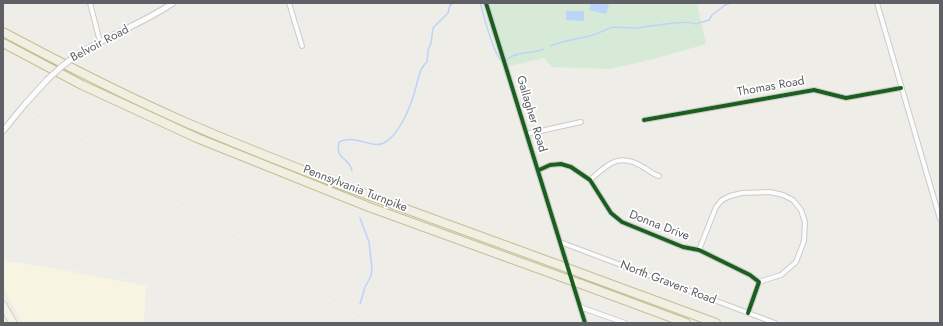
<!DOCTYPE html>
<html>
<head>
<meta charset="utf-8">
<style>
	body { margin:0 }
	#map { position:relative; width:943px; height:326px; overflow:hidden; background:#eeede8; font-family:Jost,sans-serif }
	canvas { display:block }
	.frame { position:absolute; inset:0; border:4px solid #5e6066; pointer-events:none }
</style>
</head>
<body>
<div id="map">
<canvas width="943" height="326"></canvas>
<div class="frame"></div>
</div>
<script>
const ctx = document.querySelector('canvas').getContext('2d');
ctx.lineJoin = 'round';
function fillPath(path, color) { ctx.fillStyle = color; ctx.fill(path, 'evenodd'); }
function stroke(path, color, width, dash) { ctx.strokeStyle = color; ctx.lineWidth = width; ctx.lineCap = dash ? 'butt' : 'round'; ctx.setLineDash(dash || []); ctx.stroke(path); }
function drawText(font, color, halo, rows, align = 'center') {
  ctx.font = font + ' Jost,sans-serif'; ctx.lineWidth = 3.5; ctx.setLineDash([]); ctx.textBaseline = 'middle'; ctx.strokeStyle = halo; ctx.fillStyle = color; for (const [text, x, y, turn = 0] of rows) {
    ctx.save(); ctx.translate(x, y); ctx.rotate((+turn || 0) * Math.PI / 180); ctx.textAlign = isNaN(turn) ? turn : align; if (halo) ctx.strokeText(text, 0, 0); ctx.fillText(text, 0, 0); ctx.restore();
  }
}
const commercial = new Path2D(`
	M3 261 33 265 95 276 146 286 144 323H23L3 288Z`);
const green = new Path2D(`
	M486 3H697L706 44 657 58 610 69 552 67 544 58 506 67Z`);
const water = new Path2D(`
	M591 3H600L609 5 606 14 589 10Z
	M566 11H584V21L566 20Z`);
const stream = new Path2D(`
	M480 3C484 15 493 54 501 60
	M551 46C565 40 580 39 593 35 600 33 607 28 614 27 621 27 629 28 636 28 650 27 685 19 696 24L709 20 712 15 725 5 731 3
	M507 59C518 51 532 54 544 49
	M352 171C349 155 335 162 339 142 358 134 369 149 384 143 400 135 412 103 416 87 418 79 420 67 427 62L428 50 431 43 433 28 448 13 450 5 454 3
	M360 304 365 287 371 276 372 268 369 242 360 218`);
const minor = new Path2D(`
	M90 3 100 42
	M289 3 302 46
	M486 3 585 323
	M877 3 940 219
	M644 120 814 90 846 98 901 88
	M527 134 581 122
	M539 170 550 165 561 164 571 167 590 180 611 213 622 222 683 247 699 250 750 275 759 282 748 313
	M590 180C608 164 619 152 643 167 649 170 651 174 659 176
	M560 242 775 323
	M699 250 716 207 722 200 730 196 742 193 770 192 783 195 793 200 801 210 805 222 804 241 796 262 781 275 759 282
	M580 307 625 323`);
const tertiary = new Path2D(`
	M74 57C106 36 142 24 173 3
	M26 103 47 80
	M3 131 16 115`);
const primary = new Path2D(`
	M3 305 13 323`);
const motorway = new Path2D(`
	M3 32C63 64 123 95 185 122 308 175 434 219 559 265
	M3 43 82 85 197 138 369 207 564 278
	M583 274 716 323
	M581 284 686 323`);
const rail = new Path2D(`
	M3 94 112 159 370 323
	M3 247C38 257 74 265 109 271 186 285 264 292 337 323
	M103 262 221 275C248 281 274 290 300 299 321 306 341 313 360 323`);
const tertiaryBridge = new Path2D(`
	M47 80 61 67 74 57
	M16 115 26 103`);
const motorwayBridge = new Path2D(`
	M559 265 583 274
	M564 278 581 284`);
const cycleway = new Path2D(`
	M486 3 585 323
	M644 120 814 90 846 98 901 88
	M539 170 550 165 561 164 571 167 590 180 611 213 622 222 683 247 699 250 750 275 759 282 748 313`);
const streetNames = [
	["Belvoir Road",100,44,-28],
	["Thomas Road",771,87,-10],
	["Gallagher Road",531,114,73],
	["Pennsylvania Turnpike",355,189,21],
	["Donna Drive",659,226,21],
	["North Gravers Road",668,283,21]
];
fillPath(commercial, '#f7f5e2');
fillPath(green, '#d6ead7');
fillPath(water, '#bcd4f8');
stroke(stream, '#bcd4f8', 1.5);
stroke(minor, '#cbcbca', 6);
stroke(tertiary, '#cbcbca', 7);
stroke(primary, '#d5d2b6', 9);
stroke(motorway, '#c6bf94', 10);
stroke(minor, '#fcfcfc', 4);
stroke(tertiary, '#fcfcfc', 5);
stroke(primary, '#f3f3e9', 7);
stroke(motorway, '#f0efe2', 8);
stroke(rail, '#e4e4e3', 1.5, [1, 5]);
stroke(tertiaryBridge, '#cbcbca', 7, []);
stroke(motorwayBridge, '#c6bf94', 10, []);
stroke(tertiaryBridge, '#fcfcfc', 5);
stroke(motorwayBridge, '#f0efe2', 8);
stroke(cycleway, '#1b5e20', 4);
drawText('12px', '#5e6066', '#fff', streetNames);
</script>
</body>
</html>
